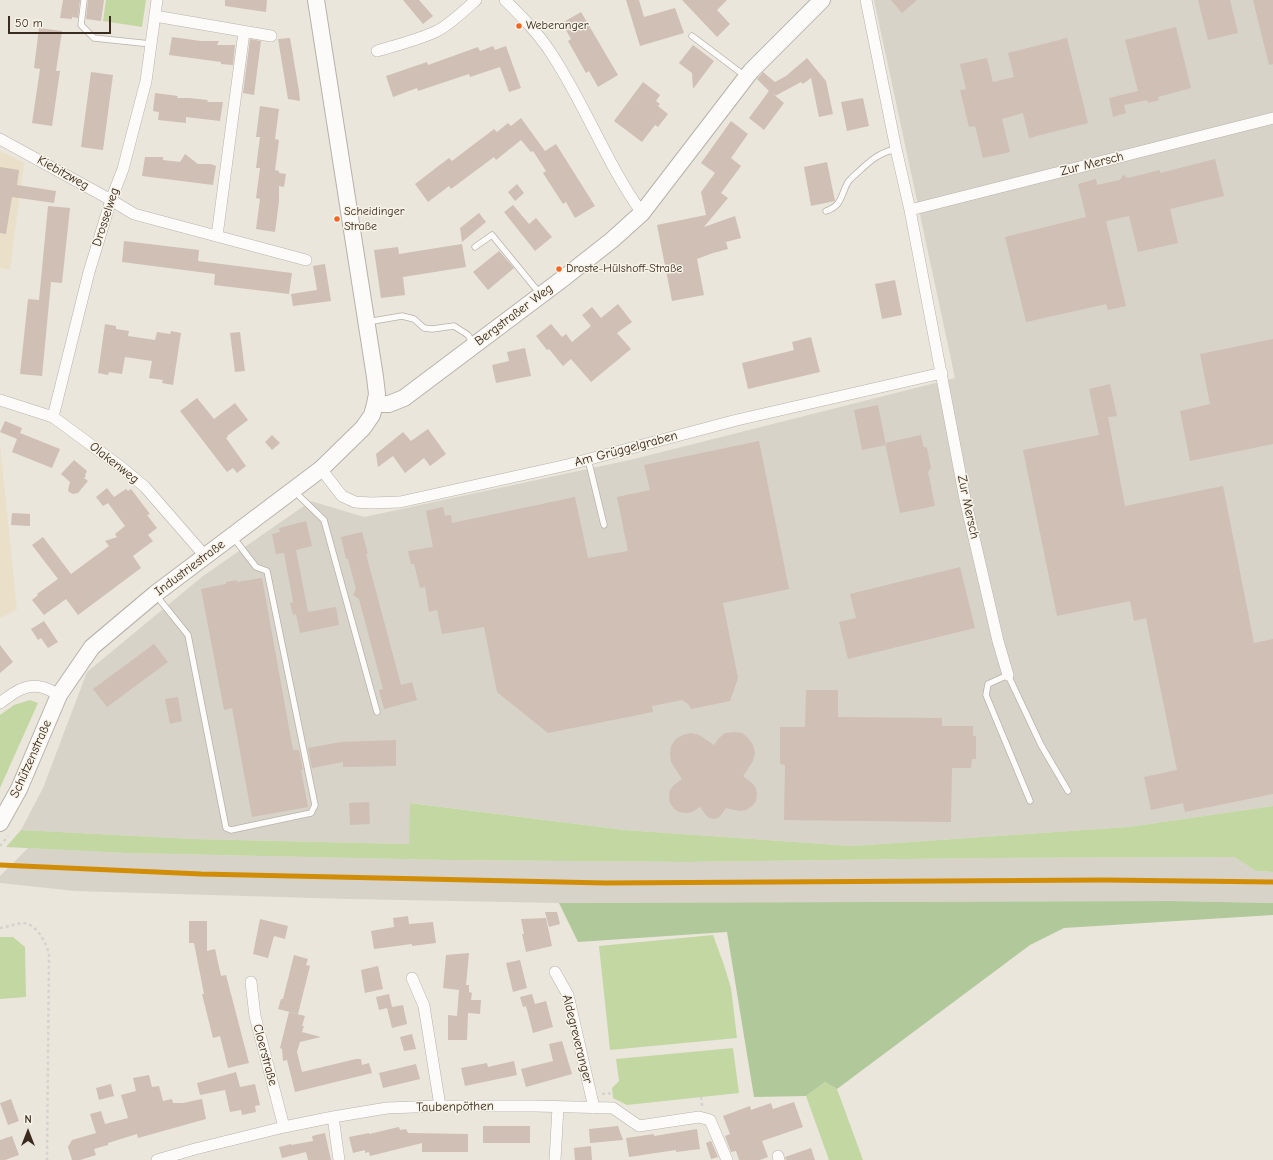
<!DOCTYPE html>
<html>
<head>
<meta charset="utf-8">
<style>
	body { margin:0 }
	#map { position:relative; width:1273px; height:1160px; overflow:hidden; background:#ebe6db; font-family:"Comic Neue",sans-serif }
	canvas { display:block }
	.north { position:absolute; left:8px; top:1112px; width:40px; height:40px; -webkit-text-stroke:3px #f7f3e8; paint-order:stroke; rotate:0deg; font-size:11px; font-weight:700; line-height:16px; text-align:center; color:#3b2a1e }
	.north::after { content:''; display:block; margin:auto; width:14px; height:18px; background:#3b2a1e; clip-path:polygon(50% 0,100% 100%,50% 72%,0 100%) }
	.scale { position:absolute; left:8px; top:16px; width:103px; height:18px; box-sizing:border-box; border:2px solid #3b2a1e; border-top:0; padding-left:5px; font-size:12px; line-height:14px; white-space:nowrap; color:#3b2a1e; -webkit-text-stroke:3px #f7f3e8; paint-order:stroke }
</style>
</head>
<body>
<div id="map">
<canvas width="1273" height="1160"></canvas>
<div class="north">N</div>
<div class="scale">50 m</div>
</div>
<script>
const ctx = document.querySelector('canvas').getContext('2d');
ctx.lineJoin = 'round';
function fillPath(path, color) { ctx.fillStyle = color; ctx.fill(path, 'evenodd'); }
function stroke(path, color, width, dash) { ctx.strokeStyle = color; ctx.lineWidth = width; ctx.lineCap = dash ? 'butt' : 'round'; ctx.setLineDash(dash || []); ctx.stroke(path); }
function drawText(font, color, halo, rows, align = 'center') {
  ctx.font = font + ' "Comic Neue",sans-serif'; ctx.lineWidth = 3; ctx.setLineDash([]); ctx.textBaseline = 'middle'; ctx.strokeStyle = halo; ctx.fillStyle = color; for (const [text, x, y, turn = 0] of rows) {
    ctx.save(); ctx.translate(x, y); ctx.rotate((+turn || 0) * Math.PI / 180); ctx.textAlign = isNaN(turn) ? turn : align; if (halo) ctx.strokeText(text, 0, 0); ctx.fillText(text, 0, 0); ctx.restore();
  }
}
const built = new Path2D(`
	M0 151 24 163 10 270 0 268Z
	M0 445 17 610 0 618Z`);
const industrial = new Path2D(`
	M874 0H1273V806L1128 827 852 846 625 830 411 803 409 844 194 839 21 830 43 788 87 672 203 576 311 501 364 517 634 459 955 378Z
	M28 848 125 853 446 860 685 862 984 858 1234 857 1256 871 1273 872V903L1170 901 559 903 348 899 75 891 0 883V876Z`);
const green = new Path2D(`
	M106 0H146L142 27 103 21Z
	M30 700 38 703 0 788V715L14 705Z
	M410 803 625 830 852 846 1128 827 1273 806V872L1256 871 1234 857 984 858 685 862 446 860 125 853 6 847 21 830 194 839 409 844Z
	M713 935 724 965 731 988 737 1038 610 1050 599 946Z
	M0 937H13L25 947 26 997 0 999Z
	M733 1048 739 1093 627 1105 613 1098 612 1088 619 1081 616 1059Z
	M825 1082 837 1089 863 1160H829L806 1096Z`);
const forest = new Path2D(`
	M1170 901 1273 903V915L1064 928 1030 945 837 1089 825 1082 806 1096 754 1097 727 932 578 942 559 903Z`);
const building = new Path2D(`
	M63 0H80L78 18 72 17V19L60 18Z
	M88 0H104L101 21 86 19Z
	M225 0H267L266 12 225 6Z
	M403 0H419L433 16 423 24Z
	M626 0H639L644 17 675 8 684 33 640 46Z
	M682 0H727L717 10 730 24 717 37Z
	M891 0H917L902 13Z
	M1198 0H1230L1238 33 1208 40Z
	M1253 0H1273V64L1269 65Z
	M581 12 618 75 598 87 589 71 586 73 568 41 571 39 562 23Z
	M1176 27 1191 88 1158 97 1159 100 1148 103 1147 100 1124 105 1126 113 1113 117 1109 98 1138 91 1125 40Z
	M39 28 62 31 56 71H60L52 126 32 123 40 69 34 68Z
	M172 37 201 41H219L217 45H235L233 65 221 64V62L169 55Z
	M290 38 299 91 300 101 288 99 278 39Z
	M1067 38 1088 123 1029 138 1023 113 1002 119 1010 152 983 158 975 126 969 127 960 90 966 89 960 64 987 58 993 82 1014 77 1008 53Z
	M250 39 261 41 254 95 243 93Z
	M693 45 714 61 693 89 692 73 679 63Z
	M493 46 495 50 506 46 521 88 509 92 500 67 470 77 469 74 418 91 417 88 393 97 386 76 427 62 428 65 478 47 480 51Z
	M807 58 826 81 833 114 819 117 811 78 803 84 801 82 775 96 772 93 784 103 764 130 749 118 769 91 757 79 763 72 775 82 786 76Z
	M91 72 113 75 103 150 81 147Z
	M643 82 660 95 656 101 660 104 658 106 668 114 658 127 655 125 642 142 614 121Z
	M155 93 178 96 177 98H189L208 100 207 102H223L220 121 186 117V123L158 120 159 112 153 111Z
	M863 98 869 126 847 131 841 102Z
	M260 106 279 109 275 139 279 140 275 170 279 171V173L286 174 284 187 279 186V201L275 232 256 229 260 199 256 198 260 168H256L260 137H256Z
	M521 118 545 151 556 144 595 206 575 218 566 202 563 204 543 173 546 171 533 151 531 152 521 140 496 160 494 157 451 189 449 186 428 202 415 184 449 158 452 161 494 129 497 132 508 123 511 126Z
	M731 121 748 134 731 158 741 166 721 193 728 198 704 227 735 216 741 238 726 242 728 249 713 253 697 259 704 295 672 301 657 225 706 215 701 192 715 173 701 163Z
	M185 154 198 164H211L216 166 213 185 142 176 145 157H163V160L180 162Z
	M1215 159 1224 196 1170 209 1178 243 1138 252 1129 216 1106 221 1126 306 1108 310 1106 304 1026 322 1005 237 1086 217 1078 184 1096 179 1097 185 1120 180 1123 175 1128 178 1160 170V173Z
	M827 162 835 201 811 206 804 167Z
	M0 167 19 170 17 185 56 191 54 203 12 197 6 234 0 233Z
	M517 184 524 193 515 201 508 192Z
	M513 205 529 224 536 218 552 237 535 251 504 212Z
	M48 206 70 208 62 283 51 282 42 376 20 374 28 299 39 300Z
	M479 213 486 222 462 242 460 228Z
	M124 241 199 250 198 261 292 273 289 294 214 285 215 274 122 262Z
	M462 244 466 267 403 277 405 295 381 298 374 250 398 247 399 254Z
	M499 251 514 268 488 290 473 272Z
	M325 264 331 301 293 306 291 294 317 290 313 266Z
	M895 280 902 315 882 319 875 284Z
	M618 304 632 322 617 333 631 349 591 382 571 359 563 366 549 349 547 350 536 336 551 324 562 337 566 334 572 342 591 326 582 315 592 307 601 318Z
	M105 324 116 326V329L129 331 128 336 155 340 157 332 170 334 171 331 181 333 173 385 162 383 163 380 149 378 152 361 125 357 122 374 109 372 108 375 98 373Z
	M240 332 245 371 235 372 230 333Z
	M811 337 820 372 748 389 742 363 794 350 792 342Z
	M1273 339V444L1190 461 1180 411 1210 404 1200 354Z
	M525 348 531 376 496 383 492 365 509 361 507 352Z
	M1110 384 1117 416 1108 417 1125 506 1223 486 1254 643 1273 639V794L1185 812 1183 803 1151 810 1144 777 1177 770 1146 618 1134 621 1130 601 1057 616 1023 450 1099 435 1089 389Z
	M197 398 214 419 235 403 248 420 227 436 228 437 226 438 246 466 237 473 233 468 227 472 180 411Z
	M878 405 886 445 862 450 854 410Z
	M5 421 22 428 20 433 60 449 52 468 12 452 17 439 0 432Z
	M428 429 446 454 430 466 424 458 405 473 393 456 378 467 376 454 403 432 411 441Z
	M272 435 280 443 272 450 265 442Z
	M921 435 923 446 927 448 931 468 928 472 935 506 900 513 885 443Z
	M759 441 789 589 723 603 738 678 730 701 691 709 688 704 682 700 652 706 653 712 548 733 497 692 484 627 442 634 437 610 429 612 425 587 420 588 414 564H411L408 551 433 547 426 511 443 507 445 516 451 515 452 523 575 497 588 558 628 551 617 497 650 490 644 465Z
	M74 460 87 471 85 475 86 476 84 478 88 481 78 493 73 494 69 492 68 490 70 482 61 474Z
	M107 488 114 497 126 489 128 491 131 489 150 514 147 515 157 528 148 535 153 541 133 556 141 568 78 615 66 599 44 615 32 600 38 595 37 594 58 579 32 545 43 537 71 574 109 546 105 541 117 537 115 534 125 526 108 503 103 506 96 497Z
	M12 513 30 514V526L11 525Z
	M306 521 312 546 296 550 308 612 336 607 339 625 300 633 296 614 293 615 290 603 293 602 292 596 284 553 276 554 272 534 280 532 279 528Z
	M362 532 368 554H366L401 685 412 682 417 700 384 709 379 690 383 689 359 599 353 595 356 589 348 559H346L341 537Z
	M960 567 975 628 848 659 839 622 856 618 850 594Z
	M262 578 293 750H299L303 770H301L308 807 252 817 232 708 224 710 201 589 226 584V582L237 580V582Z
	M44 621 58 642 48 648 41 638 38 640 31 629Z
	M154 644 168 662 107 707 93 689Z
	M0 645 13 662 0 673Z
	M806 690H838V717L942 718V726H973V736H976V759H972L971 768H952L951 822 784 820 785 765 780 764V727H805Z
	M178 697 182 721 170 724 165 699Z
	M734 732 742 733 748 738 753 745 755 753 753 761 743 776 752 783 756 788 757 794 756 801 752 806 746 810 740 811 726 808 721 815 718 818 714 819 709 818 706 815 700 807 692 812 686 813 679 812 674 809 670 803 669 797 670 790 674 785 682 779 671 762 670 754 671 746 676 739 683 735 691 733 699 735 714 745 719 738 725 733Z
	M396 740V766L343 767V762L312 768 308 748 341 742Z
	M369 802 370 824 350 825 349 803Z
	M545 912H557L560 924 549 927Z
	M408 916 409 924 433 922 436 943 412 946V944L374 949 371 931 394 927 393 918Z
	M546 918 552 946 526 952 522 934H524L521 919Z
	M260 919 288 926 285 939 274 936 268 958 253 954Z
	M189 921H207V951L215 949 221 976 226 975 249 1063 228 1068 220 1036 213 1038 202 994H204L194 943H189Z
	M469 953 466 985H469V992L472 993 471 1000H481L480 1014 468 1013 467 1040H448V1015L457 1016 459 990 443 988 446 955Z
	M294 955 308 959 306 965 310 966 298 1014 278 1009 281 999H283Z
	M520 960 527 988 513 992 506 963Z
	M378 966 383 989 365 993 361 970Z
	M389 994 392 1007 403 1005 407 1024 392 1028 387 1008 379 1010 376 997Z
	M532 994 535 1004 546 1001 553 1027 533 1033 526 1006 523 1007 520 997Z
	M289 1012 305 1016 302 1026H304L302 1032 321 1037 300 1042 297 1052 302 1072 356 1059H361L362 1065 369 1063 372 1073 295 1092 287 1060 283 1061 282 1049 280 1048Z
	M412 1034 416 1049 404 1051 400 1037Z
	M562 1041 572 1074 526 1087 521 1069 553 1061 549 1044Z
	M514 1061 517 1075 465 1086 461 1068 487 1063 488 1067Z
	M416 1064 420 1079 383 1088 379 1073Z
	M236 1072 240 1087 255 1084 260 1105 255 1106 256 1112 242 1115 241 1110 230 1112 225 1090 200 1095 197 1083Z
	M149 1075 152 1087 159 1086 163 1101 172 1099 173 1103H183L202 1099 206 1119 138 1138 137 1134 108 1143V1145L94 1149 96 1155 80 1160H72L68 1147 72 1140 96 1133 90 1114 101 1111 105 1124 128 1118 121 1095 136 1091 133 1078Z
	M111 1084 114 1096 99 1100 96 1088Z
	M11 1099 19 1121 8 1125 0 1103Z
	M794 1102 803 1127 762 1141 768 1157 760 1160H739L736 1151 731 1152 725 1136 730 1134 723 1116 750 1106 751 1110 771 1103 773 1109Z
	M483 1126H530V1143H483Z
	M618 1126 623 1140 590 1143 589 1129Z
	M399 1127 400 1130 406 1129 408 1133 468 1134V1152H422V1143L370 1156 369 1152 365 1153V1150L353 1153 349 1137 369 1133V1134Z
	M697 1129 700 1149 676 1152V1150L629 1157 626 1138 654 1134V1136Z
	M325 1133 331 1160H308L306 1152 282 1158 279 1147 291 1144V1145L313 1141 312 1136Z
	M12 1136 19 1155 5 1160H0V1140Z
	M711 1141 718 1157 711 1159 706 1143Z
	M591 1146 592 1160H575L574 1148Z
	M811 1148 815 1160H786L785 1157Z`);
const path = new Path2D(`
	M0 846 8 836
	M0 928C7 927 14 924 22 923 36 923 47 943 49 955L47 1160
	M602 1094 613 1093
	M701 1097 702 1106`);
const lane = new Path2D(`
	M84 0 81 25 94 38 151 44
	M692 36 745 76
	M826 211C843 205 840 196 848 182 850 179 854 176 857 173 870 161 878 153 896 149
	M475 247 492 235 541 295
	M367 322 402 316 414 319 424 328 432 329 454 326 468 335 474 345
	M588 459 604 525
	M295 492 324 520 377 712
	M155 594 188 635 226 828 231 830 311 813 315 805 267 571 256 567 233 537
	M1030 801 986 695 988 684 1008 675 1041 745 1068 791`);
const street = new Path2D(`
	M505 0C521 16 539 34 551 53 585 104 606 163 642 213
	M866 0 896 149 910 210 965 499 998 641 1008 675
	M155 16 271 36
	M377 51C397 45 418 40 437 31 449 25 466 9 476 0
	M0 139 111 200 134 214 306 260
	M910 210 1273 118
	M217 236 244 32
	M0 400 53 417 121 467 145 487 205 556
	M53 417 89 272 111 200 123 169 146 81 157 0
	M321 469 342 496 355 502 371 503 400 502 567 465 737 420 942 373
	M0 703C12 694 25 683 41 687 47 688 53 692 59 695
	M555 972 568 995 594 1108
	M412 978 424 1006 440 1106
	M251 982 255 1016 284 1127
	M333 1117 339 1160
	M778 1156 779 1160
	M157 1160 195 1149 284 1127 333 1117 387 1108 440 1106H535L613 1108 639 1126 699 1117 710 1120 727 1160
	M555 1160 558 1107`);
const secondary = new Path2D(`
	M375 404H389L404 398 565 277 612 240 642 213 751 71 822 0
	M0 823 19 789 59 695 92 647 155 594 321 469 363 428 372 415 375 404 377 394 375 377 316 0`);
const rail1 = new Path2D(`
	M0 865 201 874 605 883 1105 880 1273 882`);
const markers = [
	[519,26,3.5,"#f26522"],
	[337,219,3.5,"#f26522"],
	[559,269,3.5,"#f26522"]
];
const busNames = [
	["Weberanger",526,26],
	["Scheidinger",344,212],
	["Straße",344,227],
	["Droste-Hülshoff-Straße",566,269]
];
const streetNames = [
	["Zur Mersch",1092,164,-14],
	["Kiebitzweg",63,173,29],
	["Drosselweg",106,217,-72],
	["Bergstraßer Weg",514,315,-37],
	["Am Grüggelgraben",626,449,-15],
	["Olakenweg",114,463,38],
	["Zur Mersch",968,507,78],
	["Industriestraße",190,568,-37],
	["Schützenstraße",31,759,-66],
	["Aldegreveranger",577,1039,76],
	["Cloerstraße",265,1055,75],
	["Taubenpöthen",455,1107,-1]
];
fillPath(built, '#eadfc9');
fillPath(industrial, '#d8d3c8');
fillPath(green, '#c3d7a3');
fillPath(forest, '#b1c89b');
fillPath(building, '#cfbfb4');
stroke(lane, '#b7b2aa', 7);
stroke(street, '#b7b2aa', 12);
stroke(secondary, '#b7b2aa', 18);
stroke(path, '#d5d2cf', 2.5, [3, 3]);
stroke(lane, '#fcfbfa', 5.5);
stroke(street, '#fcfbfa', 11);
stroke(secondary, '#fcfbfa', 16);
stroke(rail1, '#d18d06', 5);
for (const [x, y, r, color] of markers) { const dot = new Path2D(); dot.arc(x, y, r, 0, 2 * Math.PI); ctx.fillStyle = color; ctx.fill(dot); stroke(dot, '#f7f3e8', 1.5); }
drawText('12px', '#3b2a1e', '#f7f3e8', busNames, 'left');
drawText('13px', '#3b2a1e', '#f7f3e8', streetNames);
</script>
</body>
</html>
